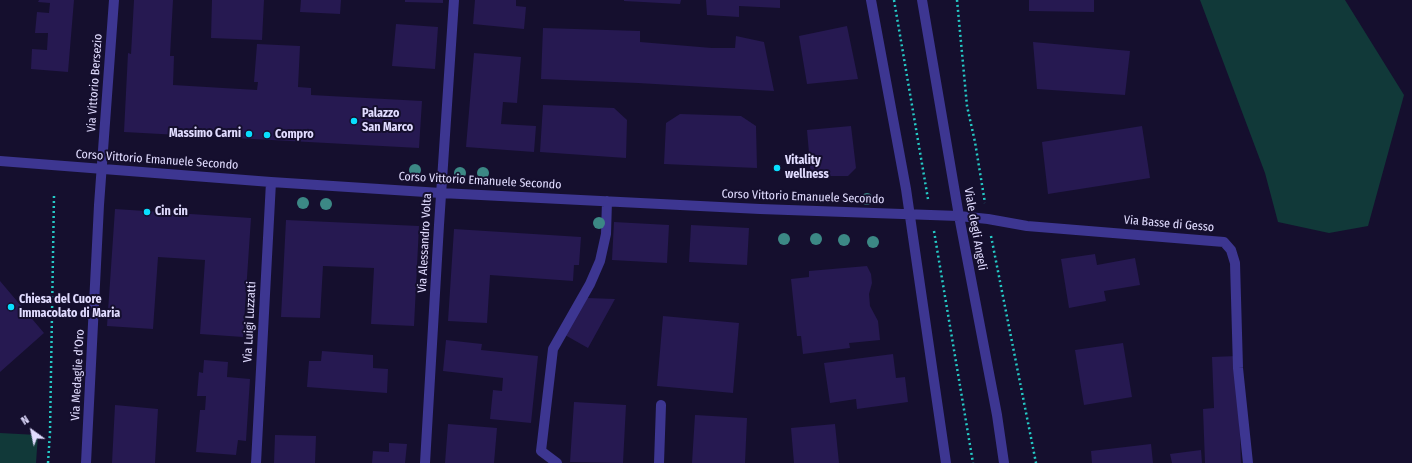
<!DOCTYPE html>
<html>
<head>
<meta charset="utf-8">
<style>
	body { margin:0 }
	#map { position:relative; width:1412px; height:463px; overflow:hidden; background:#150f2e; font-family:"Fira Sans Condensed",sans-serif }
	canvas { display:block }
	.north { position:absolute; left:12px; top:411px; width:40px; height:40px; -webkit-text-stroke:3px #150f2e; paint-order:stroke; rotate:327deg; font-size:11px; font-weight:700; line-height:16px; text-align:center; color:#e1dcff }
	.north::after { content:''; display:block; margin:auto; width:14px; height:18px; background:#e1dcff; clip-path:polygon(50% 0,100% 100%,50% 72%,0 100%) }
</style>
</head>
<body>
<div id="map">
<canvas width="1412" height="463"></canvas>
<div class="north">N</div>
</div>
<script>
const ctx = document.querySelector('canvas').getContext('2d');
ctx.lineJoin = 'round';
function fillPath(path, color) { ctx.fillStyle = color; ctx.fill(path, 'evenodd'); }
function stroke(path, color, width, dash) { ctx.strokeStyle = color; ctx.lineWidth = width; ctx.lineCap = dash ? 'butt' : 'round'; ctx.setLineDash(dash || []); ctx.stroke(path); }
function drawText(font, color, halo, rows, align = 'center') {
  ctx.font = font + ' "Fira Sans Condensed",sans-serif'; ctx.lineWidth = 4; ctx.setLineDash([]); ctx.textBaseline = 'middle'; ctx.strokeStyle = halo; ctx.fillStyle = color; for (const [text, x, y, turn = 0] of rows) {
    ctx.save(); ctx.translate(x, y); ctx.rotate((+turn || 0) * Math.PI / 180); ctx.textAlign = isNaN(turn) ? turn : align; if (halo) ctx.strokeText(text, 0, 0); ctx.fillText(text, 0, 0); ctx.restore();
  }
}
const green = new Path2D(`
	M1200 0H1345L1404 95 1368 226 1329 233 1278 222 1265 173Z
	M0 433 38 435 36 463H0Z`);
const building = new Path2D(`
	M39 0H74L68 72 31 69 32 49 47 50 48 33H35L37 12 49 13 50 3 38 2Z
	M134 0H173L170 56H174L173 85 257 90 258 82H254L257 44 300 46 298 87 311 88V95L422 101 419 148 124 132 128 53 131 54Z
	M212 0H264L262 40 211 38Z
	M301 0H341L340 14 300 12Z
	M405 0H443V3L405 2Z
	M475 0H516V6L526 7 524 29 473 24Z
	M624 0H681L680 4 624 1Z
	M706 0H780V8L739 6V17L707 15Z
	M1029 0H1094V12L1029 11Z
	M396 24 438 27 435 69 392 66Z
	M847 26 858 79 807 84 799 36Z
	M543 28 640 31V42L712 48H735L736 36 764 42 774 91 638 83 541 79Z
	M1033 42 1130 51 1125 95 1037 89Z
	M474 53 521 57 517 103 503 102 501 124 536 126 534 152 466 147Z
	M543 105 614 108 627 120 626 158 540 152Z
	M680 114 741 116 756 126 757 168 664 164 666 123Z
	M851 126 856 168 848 176H811L807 130Z
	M1142 126 1150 178 1048 194 1042 142Z
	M115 209 251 218 243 337 200 334 205 260 158 257 153 329 107 326Z
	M286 220 419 226 414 326 371 324 374 268 323 266 320 318 281 317Z
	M614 222 669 225 667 263 612 260Z
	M691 225 749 228 747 265 689 262Z
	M454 229 581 237 579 265H574L573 281 490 275 487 323 448 321Z
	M1095 254 1097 265 1135 258 1140 285 1104 291 1106 301 1069 308 1061 259Z
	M867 266 871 274 872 283 869 294 870 306 878 321 880 340 849 343 850 348 803 354 801 336H797L791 279 809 277V271Z
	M0 281 44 333 0 372Z
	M587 298 615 299 588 348 565 335Z
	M663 316 739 323 733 393 657 386Z
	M446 340 482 344 481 350 538 356 531 423 490 419 493 390 502 391 503 378 443 371Z
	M1123 343 1132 397 1084 405 1075 350Z
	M322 351 373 355V368L388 369 387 393 307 387 309 361H321Z
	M893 354 896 378 905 377 908 402 857 409 856 399 830 403 824 363Z
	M1237 356 1241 463H1205L1203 409 1214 408 1212 357Z
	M204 360 228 362 227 377 250 379 246 441 238 440 236 455 196 452 200 410H205L206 396H197L199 372 203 373Z
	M574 402 626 405 623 463 570 462Z
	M115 405 158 409 155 463H112Z
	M695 415 747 418 745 463H692Z
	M448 424 497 428 494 463H445Z
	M835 424 839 463H794L791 428Z
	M275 435 316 436 315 463H274Z
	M389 443 407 444 405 463H372L373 451 389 452Z
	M1151 444 1153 463H1092L1091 451Z
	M1201 450 1202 463H1172L1170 454Z`);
const path = new Path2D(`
	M894 0 928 199
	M957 0 967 106 975 142 985 203
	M934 231 973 463
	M991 236 1036 463
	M48 463 50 432 54 196`);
const minor = new Path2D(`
	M871 0 906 189 946 463
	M922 0 959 216 997 415 1004 463
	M0 161 271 182 441 193 760 209 959 216 988 219 1027 226 1224 242 1231 250 1235 263 1238 368 1248 463
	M86 463 99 205 114 0
	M256 463 271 182
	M425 463 439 225 454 0
	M557 463 541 451 553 349 590 284 600 261 606 234 607 201
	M659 463 661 405`);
const trees = [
	[415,170],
	[460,173],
	[483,173],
	[867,199],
	[303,203],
	[326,204],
	[599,223],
	[784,239],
	[816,239],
	[844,240],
	[873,242]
];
const markers = [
	[354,121,4,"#08deff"],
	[249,134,4,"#08deff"],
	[267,135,4,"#08deff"],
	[777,168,4,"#08deff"],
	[147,212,4,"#08deff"],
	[11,307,4,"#08deff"]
];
const streetNames = [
	["Via Vittorio Bersezio",95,83,-86],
	["Corso Vittorio Emanuele Secondo",157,160,4],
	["Corso Vittorio Emanuele Secondo",480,181,3],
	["Corso Vittorio Emanuele Secondo",803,197,2],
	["Via Basse di Gesso",1169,224,5],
	["Viale degli Angeli",975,229,80],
	["Via Alessandro Volta",425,243,-87],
	["Via Luigi Luzzatti",250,322,-87],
	["Via Medaglie d'Oro",78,375,-87]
];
const poiNames = [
	["Palazzo",362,114],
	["San Marco",362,128],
	["Massimo Carni",241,134,"right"],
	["Compro",275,135],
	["Vitality",785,161],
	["wellness",785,175],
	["Cin cin",155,212],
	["Chiesa del Cuore",19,300],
	["Immacolato di Maria",19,314]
];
fillPath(green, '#113939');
fillPath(building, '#261951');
stroke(path, '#25cac6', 2.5, [2, 3]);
stroke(minor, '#3d3691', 10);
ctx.fillStyle = '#3c8885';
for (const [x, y] of trees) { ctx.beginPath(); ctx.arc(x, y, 6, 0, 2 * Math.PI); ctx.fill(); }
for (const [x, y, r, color] of markers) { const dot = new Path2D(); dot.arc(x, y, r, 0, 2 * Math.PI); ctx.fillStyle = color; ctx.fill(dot); stroke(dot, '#150f2e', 1.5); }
drawText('12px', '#e1dcff', '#150f2e', streetNames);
drawText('bold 12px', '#e1dcff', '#150f2e', poiNames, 'left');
</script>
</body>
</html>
